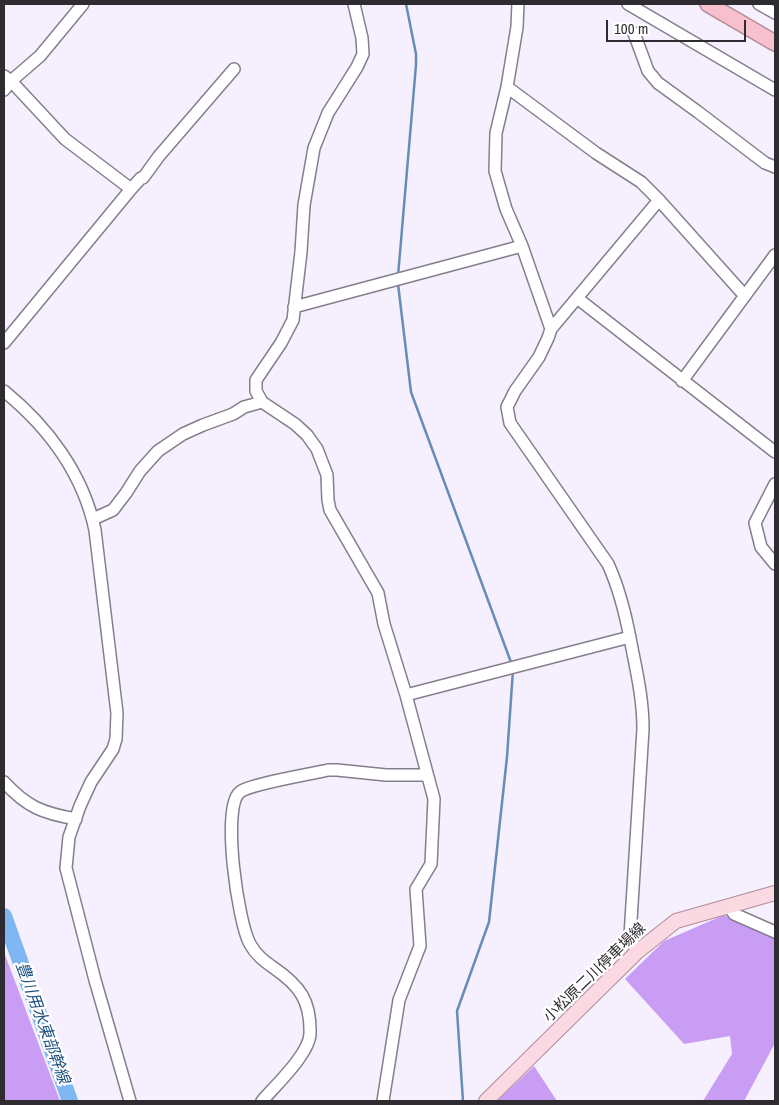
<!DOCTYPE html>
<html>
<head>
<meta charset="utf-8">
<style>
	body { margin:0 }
	#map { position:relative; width:779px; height:1105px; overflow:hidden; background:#f6effd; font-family:"Archivo Narrow",sans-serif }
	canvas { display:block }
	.frame { position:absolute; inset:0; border:5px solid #2e2b31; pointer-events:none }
	.scale { position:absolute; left:606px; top:20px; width:140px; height:22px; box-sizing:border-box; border:2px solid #2e2b31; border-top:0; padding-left:6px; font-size:15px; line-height:18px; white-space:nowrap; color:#2e2b31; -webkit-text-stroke:4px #fff; paint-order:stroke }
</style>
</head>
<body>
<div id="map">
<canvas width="779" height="1105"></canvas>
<div class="frame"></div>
<div class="scale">100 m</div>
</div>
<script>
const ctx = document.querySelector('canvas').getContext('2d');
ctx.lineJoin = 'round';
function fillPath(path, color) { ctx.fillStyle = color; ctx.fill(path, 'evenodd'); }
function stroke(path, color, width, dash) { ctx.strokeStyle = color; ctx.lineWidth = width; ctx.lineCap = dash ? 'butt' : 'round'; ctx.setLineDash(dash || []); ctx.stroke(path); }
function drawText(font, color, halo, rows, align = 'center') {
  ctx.font = font + ' "Archivo Narrow","Noto Sans JP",sans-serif'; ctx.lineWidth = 4.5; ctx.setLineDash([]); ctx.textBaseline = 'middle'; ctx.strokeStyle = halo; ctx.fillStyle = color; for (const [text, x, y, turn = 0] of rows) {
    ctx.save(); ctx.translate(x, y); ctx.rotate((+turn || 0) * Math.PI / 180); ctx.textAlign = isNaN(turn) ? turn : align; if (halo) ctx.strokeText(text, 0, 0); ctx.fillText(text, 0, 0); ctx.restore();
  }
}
const forest = new Path2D(`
	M724 915 775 939V1043L744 1101H703L732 1054 730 1036 684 1044 625 979 664 941Z
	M4 952 60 1101H4Z
	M534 1066 557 1101H497Z`);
const stream = new Path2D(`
	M398 276 416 65V54L406 4
	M398 284 411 392 512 665
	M463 1101 457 1011 489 922 507 757 513 670`);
const river = new Path2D(`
	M4 916 70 1101`);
const minor = new Path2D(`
	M354 4 362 38 363 54 357 67 328 113 314 148 304 205 301 252 293 320 281 343 256 380V391L262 402 295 424 307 435 317 449 327 475 328 500 330 510 378 593 384 624 406 695 434 799 431 864 416 889 420 946 399 1000 383 1101
	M518 4 517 27 507 87 496 133 495 171 506 209 522 246 551 329
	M628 4 775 90
	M759 4 775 13
	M634 33 648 71 658 83 698 112 765 163 775 167
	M4 76 11 81 65 139 131 189
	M507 87 596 153 641 182 659 200 745 296
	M4 90 11 81 40 56 83 4
	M577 298 775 452
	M294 307 522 246
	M4 343 131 189 141 178H143L159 156 234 69
	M682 381 775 255
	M4 391C48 427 83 474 95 530L117 713 116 739 113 749 91 782 80 806 69 837 66 868 95 980 130 1101
	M775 484 755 523 761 547 775 564
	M93 519 113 510 126 493 140 471 158 451 183 434 203 425 233 414 244 407 262 402
	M406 695 630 637
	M4 782C27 807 42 813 76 819
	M729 906 734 914 775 932
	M637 952 630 936 643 729C643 697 636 670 630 638 625 612 619 588 608 564L510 423 507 407 515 391 539 357 548 338 551 329 659 200
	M262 1101C276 1085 309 1054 310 1034 311 1001 300 986 274 968 264 961 256 955 250 944 238 923 221 807 240 792 250 784 312 774 328 770H337L386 775H427`);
const major = new Path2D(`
	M486 1101 637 952 676 921 775 893`);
const highway = new Path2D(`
	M708 4 775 43`);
const streetNames = [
	["小松原二川停車場線",595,973,-44]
];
const waterNames = [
	["豊川用水東部幹線",42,1023,70]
];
fillPath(forest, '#c99df4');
stroke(stream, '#668db7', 2.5);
stroke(river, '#7eb7f1', 16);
stroke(minor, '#857e8d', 14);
stroke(major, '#b18c98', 16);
stroke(highway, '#b18c98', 18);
stroke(minor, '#fff', 11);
stroke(major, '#fbd9e2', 14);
stroke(highway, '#f8c0cf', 15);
drawText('15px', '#2e2b31', '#fff', streetNames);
drawText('italic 16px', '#205382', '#fff', waterNames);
</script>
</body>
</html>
